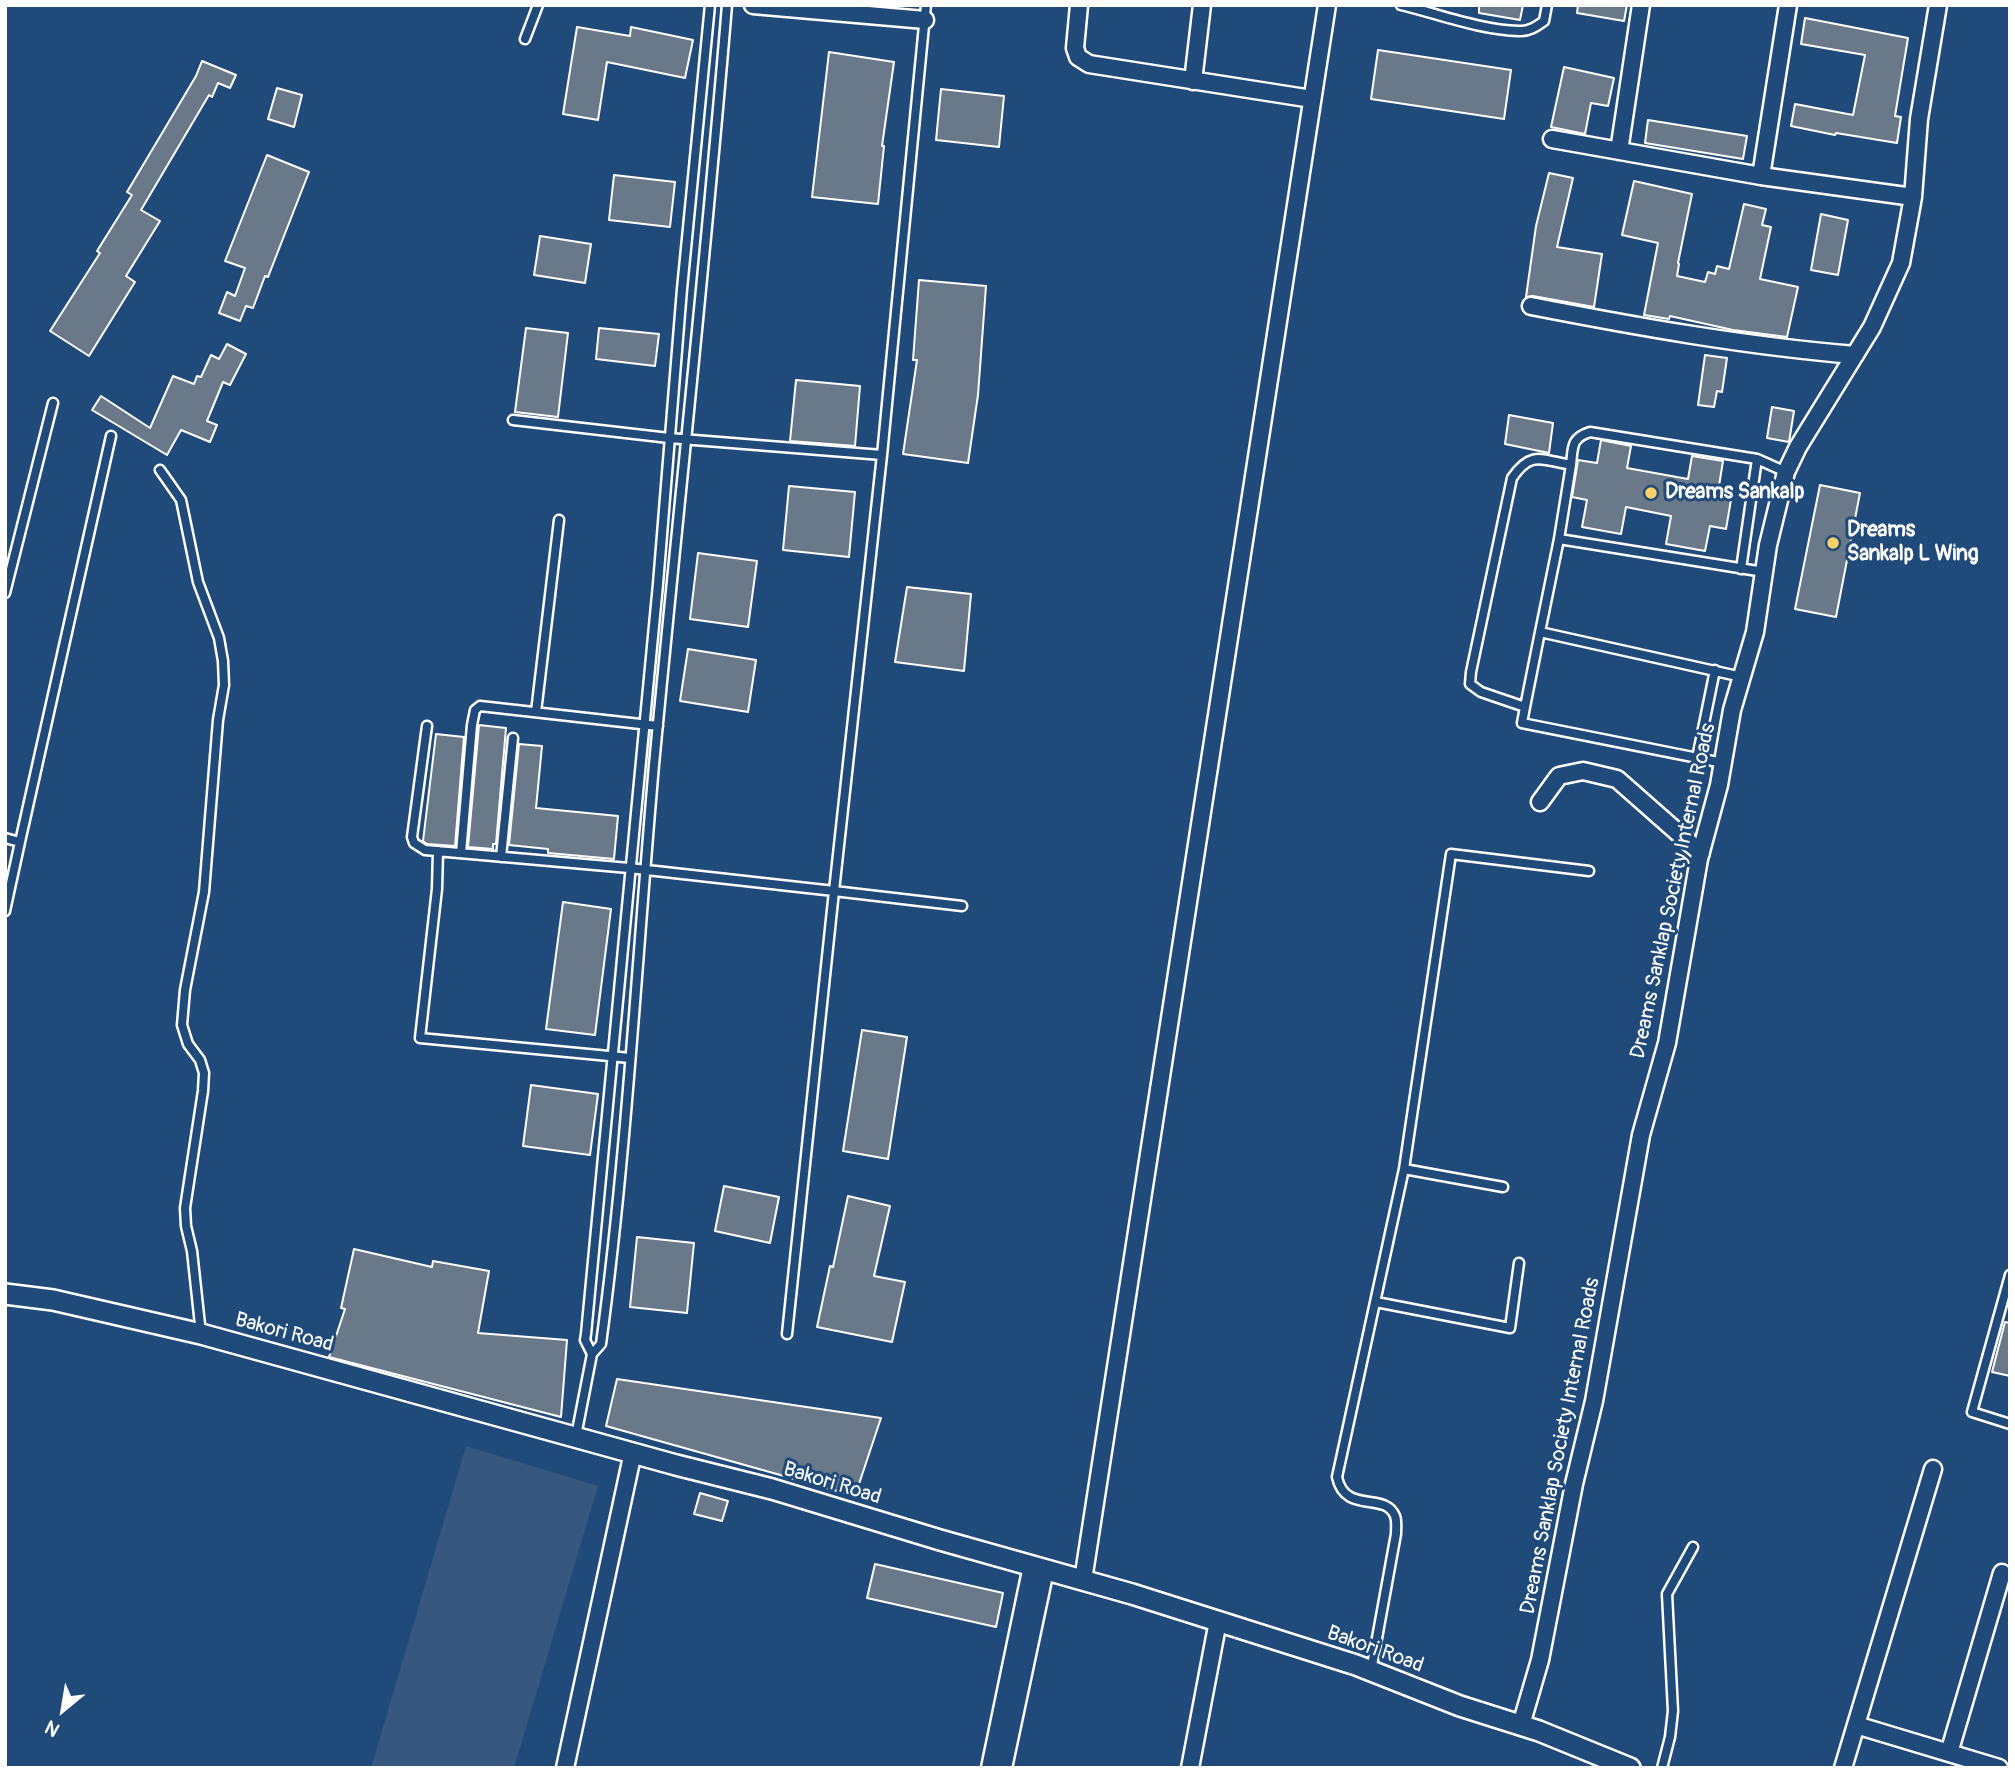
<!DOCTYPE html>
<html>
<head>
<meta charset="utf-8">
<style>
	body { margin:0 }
	#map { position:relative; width:2015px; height:1773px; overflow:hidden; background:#1f4a7a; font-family:Pangolin,sans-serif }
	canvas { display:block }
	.frame { position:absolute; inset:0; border:7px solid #fff; pointer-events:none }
	.north { position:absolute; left:28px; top:1675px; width:70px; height:70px; -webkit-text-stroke:5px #1f4a7a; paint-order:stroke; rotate:210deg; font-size:19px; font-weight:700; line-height:28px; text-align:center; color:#fff }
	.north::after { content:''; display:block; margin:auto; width:24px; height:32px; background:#fff; clip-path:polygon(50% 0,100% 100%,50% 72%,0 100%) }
</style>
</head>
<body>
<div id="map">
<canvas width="2015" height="1773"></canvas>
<div class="frame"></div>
<div class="north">N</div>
</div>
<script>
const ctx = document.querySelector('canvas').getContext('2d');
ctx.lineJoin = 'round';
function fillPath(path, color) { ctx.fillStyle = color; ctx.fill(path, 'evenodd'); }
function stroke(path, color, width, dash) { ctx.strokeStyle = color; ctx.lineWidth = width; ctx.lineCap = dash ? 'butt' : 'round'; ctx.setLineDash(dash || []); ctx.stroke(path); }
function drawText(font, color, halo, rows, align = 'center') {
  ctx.font = font + ' Pangolin,sans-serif'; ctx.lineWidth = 6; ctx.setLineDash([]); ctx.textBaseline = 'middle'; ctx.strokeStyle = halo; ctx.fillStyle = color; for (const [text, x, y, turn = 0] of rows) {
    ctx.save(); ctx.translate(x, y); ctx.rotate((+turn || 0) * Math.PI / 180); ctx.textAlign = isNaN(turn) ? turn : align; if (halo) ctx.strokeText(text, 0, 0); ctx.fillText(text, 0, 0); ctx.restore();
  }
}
const built = new Path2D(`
	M466 1446 598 1486 514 1768H371Z`);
const building = new Path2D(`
	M1479 5H1523L1520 20 1479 13Z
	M1578 5H1627L1624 21 1577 13Z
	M1805 18 1908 38 1895 116 1901 117 1897 143 1836 133 1835 135 1791 126 1795 104 1853 115 1865 55 1801 44Z
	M577 27 630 36 631 27 693 40 685 78 607 62 598 120 563 114Z
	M1378 50 1511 70 1504 119 1371 99Z
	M829 52 894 62 882 146H884L878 204 812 197Z
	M202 61 236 75 230 88 218 83 212 97 209 95 141 210 160 221 126 276 135 282 89 356 50 331 100 253 97 251 132 195 127 192 196 76Z
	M1564 67 1614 78 1608 106 1591 103 1585 134 1551 127Z
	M277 88 302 95 294 127 268 119Z
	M941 89 1004 96 999 147 936 140Z
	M1648 120 1747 136 1743 159 1645 143Z
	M267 155 309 172 268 277 265 276 253 308 246 306 240 321 219 313 227 292 235 296 245 268 225 261Z
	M1549 173 1573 178 1557 247 1602 254 1594 307 1533 296 1526 297 1536 226Z
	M614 175 675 182 670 227 609 220Z
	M1634 181 1692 194 1678 263 1679 264 1677 276 1705 282 1708 272 1715 274 1717 266 1729 269 1744 204 1766 209 1762 225 1771 227 1760 279 1798 287 1787 337 1733 330 1670 316 1669 319 1644 315 1658 243 1622 235Z
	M1821 214 1848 220 1838 275 1811 270Z
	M540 236 591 244 585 283 534 275Z
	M919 280 986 286 978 395 968 463 903 454 917 360H913Z
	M526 328 568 333 558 417 515 412Z
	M599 328 659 334 655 366 596 359Z
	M227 344 246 354 230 385 223 382 207 421 217 425 210 442 181 430 167 455 92 410 101 396 150 428 173 376 194 384 197 376 201 377 211 355 219 359Z
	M1705 355 1727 358 1722 392 1717 391 1714 407 1698 405Z
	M796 380 860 386 855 446 790 441Z
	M1772 407 1794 411 1789 442 1767 438Z
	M1509 415 1553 423 1549 453 1505 444Z
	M1601 440 1631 446 1627 468 1688 479 1692 456 1723 461 1719 486 1733 488 1726 529 1710 526 1705 551 1666 544 1671 516 1626 507 1621 534 1582 527 1587 500 1572 497 1578 460 1597 463Z
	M1820 485 1860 493 1836 617 1795 609Z
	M789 486 855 492 849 557 783 550Z
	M698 553 757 561 748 627 690 619Z
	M907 587 971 594 964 671 895 662Z
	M688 649 756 660 748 712 680 701Z
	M479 725 506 728 496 844H493V849L468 847Z
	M436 734 464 737 455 846 427 844 423 841Z
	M519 744 542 746 536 808 618 816 614 859 548 853V849L509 845Z
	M563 902 611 909 595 1035 546 1029Z
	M862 1030 907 1037 888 1159 843 1151Z
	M531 1085 598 1094 590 1155 523 1146Z
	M724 1186 779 1197 770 1243 715 1231Z
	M848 1196 890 1206 874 1276 905 1282 892 1342 817 1327 830 1266 833 1267Z
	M637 1237 694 1243 687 1313 630 1307Z
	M354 1249 432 1267 433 1261 489 1271 478 1333 567 1340 561 1417 329 1357 345 1309 341 1308Z
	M2005 1322 2010 1323V1376L1992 1372Z
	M617 1379 881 1418 855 1496 606 1426Z
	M700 1493 728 1501 722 1521 694 1514Z
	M875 1564 1003 1593 996 1627 867 1598Z`);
const service = new Path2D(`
	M926 5 882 455 834 891 962 906
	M1401 5C1439 14 1480 30 1519 31 1529 32 1537 26 1544 21L1547 5
	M525 39 538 5
	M513 420 669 438 882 455
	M1571 465 1559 539 1540 632 1742 677
	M160 470 181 500 198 582 219 638 223 661 224 685 218 720 204 892 185 990 182 1025 188 1044 200 1060 204 1073 203 1091 185 1208 186 1226 192 1251 201 1334
	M1559 539 1764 572
	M1741 569 1757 459
	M5 593 53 403
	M1525 707 1540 632
	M536 712 559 520
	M427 726 412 837 414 843 425 850 629 868 834 891 787 1334
	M1697 758 1715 670
	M1723 763 1522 723 1525 707 1481 692 1470 684 1471 672 1512 478C1531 450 1542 460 1571 465 1573 447 1571 438 1590 432L1757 459 1786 472
	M5 838 20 842 5 911
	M20 842 111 436
	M438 851 437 889 420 1038 630 1058
	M461 853 472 725 475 710 480 706 658 726
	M501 857 513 738
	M1404 1169 1451 854 1589 871
	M2010 1275 1972 1412 2010 1424
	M1376 1302 1510 1328 1519 1263
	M592 1354 585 1340 586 1334 658 584 682 289 710 5
	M576 1436 592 1354 601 1344C627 1152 637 958 654 765 678 512 706 259 727 5
	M1371 1671 1396 1534C1396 1529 1397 1521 1395 1516 1385 1491 1345 1515 1337 1477L1404 1169 1503 1187
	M1662 1768 1670 1737 1673 1711 1667 1594 1693 1547`);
const minor = new Path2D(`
	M753 5 925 20
	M1079 5 1075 48 1078 57 1089 64 1312 99
	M1193 81 1202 5
	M1552 139 1761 176 1913 197
	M1619 151 1641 5
	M1761 176 1788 5
	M1531 306C1639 327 1746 346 1855 355
	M1540 802 1559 776 1583 771 1617 779 1701 853
	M1083 1580 1327 5
	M1521 1725 1540 1660 1574 1484 1594 1401 1641 1135 1667 1043 1699 859 1719 785 1732 710 1755 632 1768 545 1786 472 1798 447 1872 327 1901 263 1913 197 1919 119 1938 5
	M1856 1725 1999 1768
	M1949 1753 2002 1573
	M565 1768 633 1452
	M990 1768 1032 1566
	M1003 1768 1045 1570
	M1190 1768 1218 1621
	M1843 1768 1933 1469`);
const tertiary = new Path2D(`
	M5 1294 53 1300 201 1334 676 1465 772 1489 940 1540 1132 1594 1356 1665 1460 1706 1539 1731 1630 1768`);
const markers = [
	[1651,493,7,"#ffd166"],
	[1833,543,7,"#ffd166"]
];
const poiNames = [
	["Dreams Sankalp",1665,493],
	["Dreams",1847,531],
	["Sankalp L Wing",1847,555]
];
const streetNames = [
	["Dreams Sanklap Society Internal Roads",1674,891,-78],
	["Bakori Road",284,1333,15],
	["Dreams Sanklap Society Internal Roads",1561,1446,-79],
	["Bakori Road",832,1484,17],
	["Bakori Road",1375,1650,20]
];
fillPath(built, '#36587e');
fillPath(building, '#6a7989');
stroke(building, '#fff', 2);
stroke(service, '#fff', 13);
stroke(minor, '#fff', 21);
stroke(tertiary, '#fff', 24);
stroke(service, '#1f4a7a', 8);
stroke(minor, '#1f4a7a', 16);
stroke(tertiary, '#1f4a7a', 19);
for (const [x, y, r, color] of markers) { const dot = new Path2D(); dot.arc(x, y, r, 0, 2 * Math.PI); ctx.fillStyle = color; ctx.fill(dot); stroke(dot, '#1f4a7a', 2.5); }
drawText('bold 21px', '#fff', '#1f4a7a', poiNames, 'left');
drawText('21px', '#fff', '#1f4a7a', streetNames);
</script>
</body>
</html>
